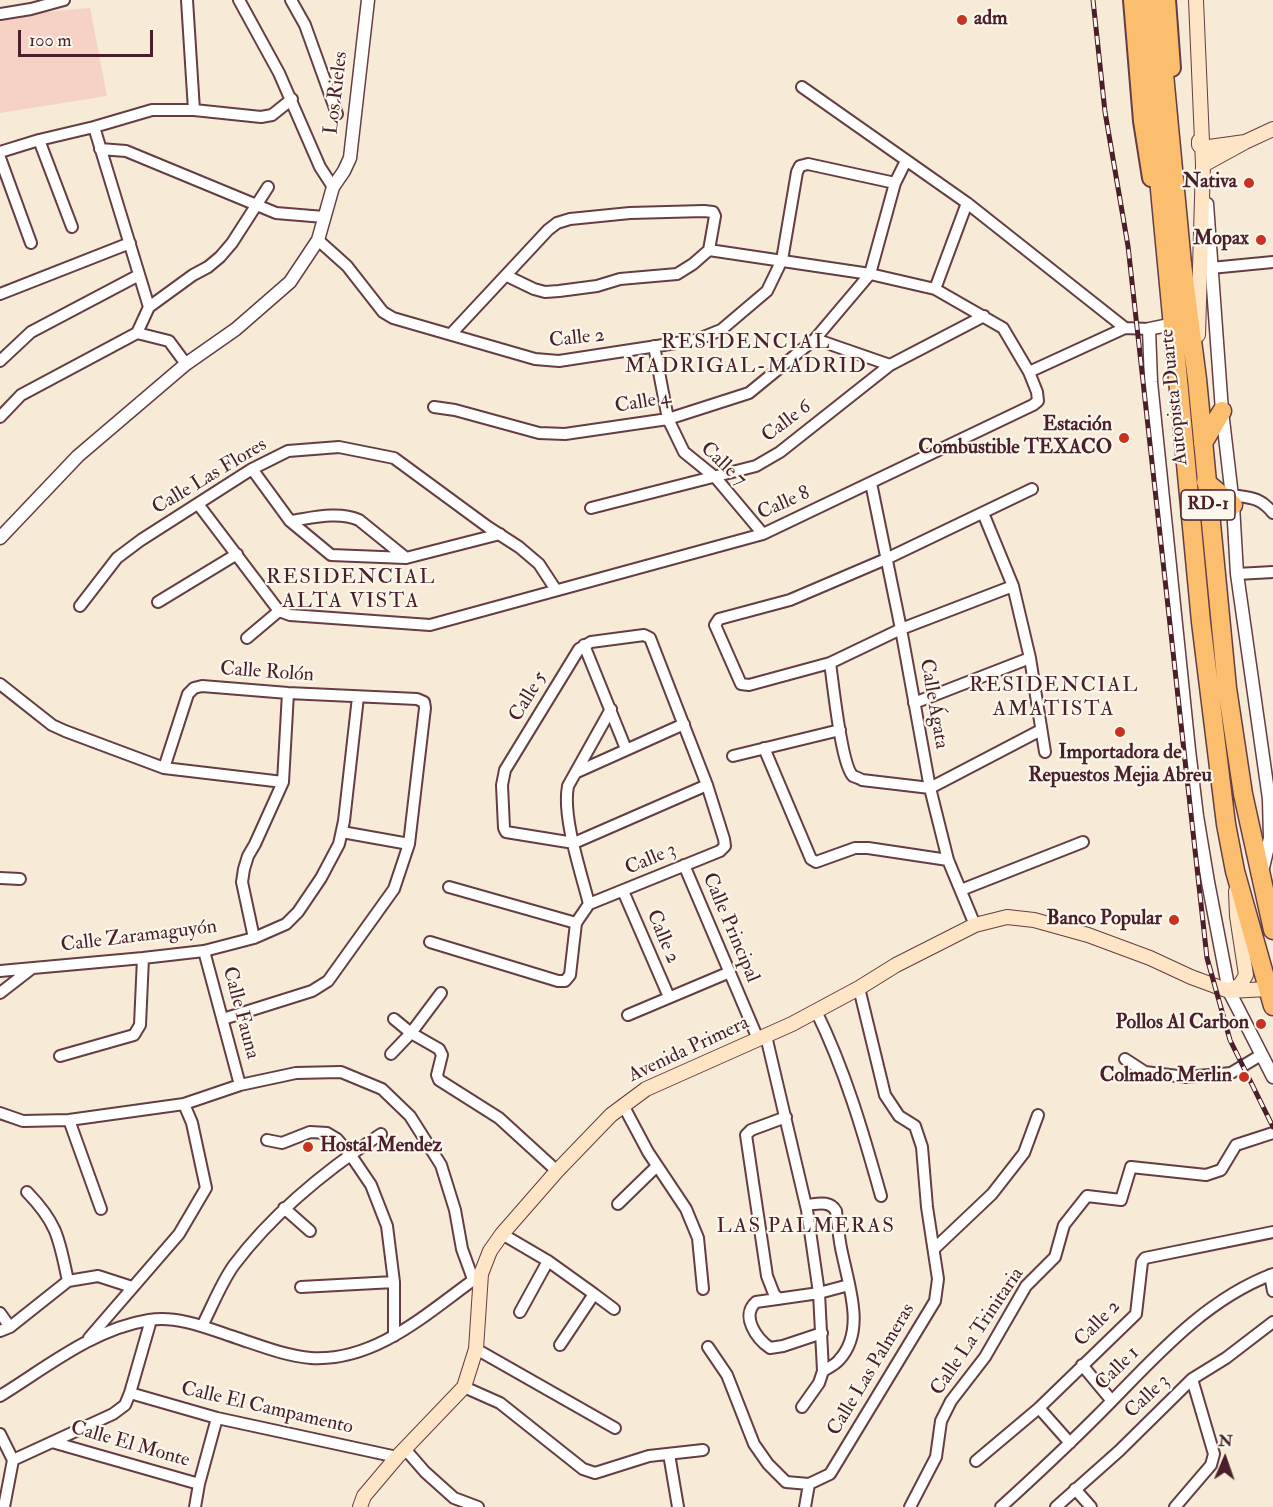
<!DOCTYPE html>
<html>
<head>
<meta charset="utf-8">
<style>
	body { margin:0 }
	#map { position:relative; width:1273px; height:1507px; overflow:hidden; background:#f7ead6; font-family:"IM FELL Double Pica",serif }
	canvas { display:block }
	.north { position:absolute; left:1195px; top:1429px; width:60px; height:60px; -webkit-text-stroke:4px #fbf7ec; paint-order:stroke; rotate:2deg; font-size:16px; font-weight:700; line-height:24px; text-align:center; color:#4a1f2b }
	.north::after { content:''; display:block; margin:auto; width:21px; height:27px; background:#4a1f2b; clip-path:polygon(50% 0,100% 100%,50% 72%,0 100%) }
	.scale { position:absolute; left:18px; top:30px; width:135px; height:27px; box-sizing:border-box; border:3px solid #4a1f2b; border-top:0; padding-left:8px; font-size:18px; line-height:21px; white-space:nowrap; color:#4a1f2b; -webkit-text-stroke:4px #fbf7ec; paint-order:stroke }
</style>
</head>
<body>
<div id="map">
<canvas width="1273" height="1507"></canvas>
<div class="north">N</div>
<div class="scale">100 m</div>
</div>
<script>
const ctx = document.querySelector('canvas').getContext('2d');
ctx.lineJoin = 'round';
function fillPath(path, color) { ctx.fillStyle = color; ctx.fill(path, 'evenodd'); }
function stroke(path, color, width, dash) { ctx.strokeStyle = color; ctx.lineWidth = width; ctx.lineCap = dash ? 'butt' : 'round'; ctx.setLineDash(dash || []); ctx.stroke(path); }
function drawText(font, color, halo, rows, align = 'center') {
  ctx.font = font + ' "IM FELL Double Pica",serif'; ctx.lineWidth = 4.5; ctx.setLineDash([]); ctx.textBaseline = 'middle'; ctx.strokeStyle = halo; ctx.fillStyle = color; for (const [text, x, y, turn = 0] of rows) {
    ctx.save(); ctx.translate(x, y); ctx.rotate((+turn || 0) * Math.PI / 180); ctx.textAlign = isNaN(turn) ? turn : align; if (halo) ctx.strokeText(text, 0, 0); ctx.fillText(text, 0, 0); ctx.restore();
  }
}
const built = new Path2D(`
	M90 8 107 96 0 113V20L21 14Z`);
const minor = new Path2D(`
	M187 0 194 110
	M239 0 279 73 320 167 333 187
	M291 0 305 25 337 114
	M0 14 31 9 64 0
	M802 87 967 203 1125 328 1149 329
	M94 127 149 307
	M39 140 72 227
	M100 149 126 151 276 213 324 217
	M0 152 39 140 94 127 152 110H194L261 117 272 115 292 99
	M0 158 31 243
	M318 240 347 266 383 312 393 318 535 359 559 361 696 340 721 330 767 291 782 260 797 172 800 166 808 164 895 183
	M1211 268 1273 262
	M935 289 967 203
	M0 294 130 243
	M137 333 169 341 186 364
	M451 334 548 230 557 223 570 219 630 213 704 211 713 212 715 216 709 250 693 264 677 274 620 279 597 286 559 291 545 292 534 289 507 276
	M815 339 890 365
	M654 346 668 419 684 452 716 478 763 534
	M0 361 31 332 139 275
	M1029 372 1125 328
	M434 407 455 410 539 433 565 434 668 419 749 393 815 339 870 274 895 183 906 161
	M0 417 21 395 137 333 149 307 193 275 208 267 220 257 232 243 268 187
	M252 469 290 521 331 555 406 558 500 534
	M871 483 901 629 930 788 948 860 975 925
	M1231 495C1251 498 1260 497 1273 513
	M198 504 279 611 290 615 430 625 763 534 1033 405 1038 401 1037 392 1029 372 1003 328 935 289 870 274 709 250
	M591 508 756 466 780 452 890 365 984 316
	M983 513 1013 586 1030 658 1045 752
	M290 521C312 518 338 511 359 520L406 558
	M1237 574 1273 572
	M1013 586 901 629 830 663 749 685 741 684 715 625 719 619 790 600 886 559 1032 489
	M158 602 237 554
	M80 606 117 558 141 540 252 469 288 451 339 447 394 458 488 527 519 547 539 564 556 590
	M247 638 279 611
	M584 645 626 749
	M830 663C833 682 841 765 853 776 853 776 861 779 862 780L930 788 1041 730
	M0 684 52 725 65 731 164 768 283 782
	M914 703 1030 658
	M764 748 811 859 816 862 855 848H868L948 860
	M733 756 840 730
	M164 768 188 694 194 688 202 686 288 693 417 699 424 702 425 708 409 844 394 889 328 981 312 991 223 1019
	M577 772 684 724
	M342 832 409 844
	M684 865 758 1039
	M0 878 20 879
	M449 887 576 923
	M961 890 1083 842
	M623 891 669 997
	M589 904 720 851 725 846 724 839 707 785 650 638 644 635 591 642 579 649 505 770 502 785 504 828 506 832 574 843 707 785
	M254 938 242 882 244 869 248 856 255 844 283 782 288 693
	M430 942 558 981H565L570 975 576 923 589 904C581 872 562 817 568 786L611 709
	M204 951 240 1085
	M0 971 143 958 204 951 254 938 286 924 298 912 321 878 339 844 344 821 358 697
	M0 993 31 969
	M816 1011C845 1070 863 1132 881 1196
	M628 1015 730 972
	M394 1019 411 1033 439 1049 442 1055 437 1075 439 1080 499 1118 557 1171
	M766 1036 807 1210 819 1293 823 1371 819 1383 802 1407
	M391 1054 411 1033 441 993
	M60 1056 134 1035 140 1025 143 958
	M1125 1059 1145 1072 1186 1077 1231 1073 1261 1055
	M623 1105 648 1152 686 1209 698 1238 703 1289
	M0 1113 23 1121 69 1120 184 1104 240 1085 296 1073 341 1072 382 1089 410 1116 441 1165 455 1210 462 1249 473 1279
	M69 1120 101 1209
	M267 1140 282 1143 310 1132 327 1133 337 1139 350 1154 371 1185 387 1226 394 1282V1336
	M27 1192C58 1224 59 1239 68 1281
	M618 1204 657 1166
	M806 1205C817 1204 830 1200 836 1211 838 1226 839 1242 843 1257 850 1290 865 1332 839 1360 835 1365 828 1368 823 1371
	M284 1208 310 1231
	M502 1234 548 1261 594 1294 560 1345
	M934 1249 992 1194 1024 1153 1038 1115
	M1270 1275 1273 1291
	M301 1287 394 1282
	M594 1294 614 1309
	M779 1299 774 1294 767 1276 746 1135 751 1130 786 1117
	M520 1312 548 1261
	M0 1313 10 1327
	M202 1326C212 1307 221 1283 234 1265 274 1212 326 1170 381 1134
	M0 1331 10 1327 68 1281 98 1276 132 1287
	M822 1333 783 1346 770 1348C757 1339 740 1316 756 1302L819 1293 849 1285
	M89 1338 179 1234 206 1188 192 1123 184 1104
	M708 1347 727 1375 754 1444 768 1464 786 1482 809 1484 830 1474 935 1301 938 1279 927 1207 922 1147 915 1126 899 1116 885 1095 859 988
	M476 1349 615 1428
	M1082 1365 1112 1401
	M464 1387 500 1403 583 1469 595 1473 649 1456 703 1450
	M130 1393 217 1418 397 1457
	M0 1396C47 1367 93 1329 149 1320 178 1315 210 1329 237 1338 261 1346 286 1356 311 1358 377 1362 429 1311 479 1276
	M1039 1408 1070 1443
	M0 1434 13 1460 4 1507
	M52 1442 199 1484
	M405 1449 425 1472 454 1498 478 1507
	M669 1454 678 1507
	M13 1460 113 1414 125 1405 130 1393 151 1320
	M976 1461 1039 1408 1136 1314 1142 1262 1145 1258 1273 1232
	M1075 1489 1091 1507
	M195 1507 199 1484 217 1418
	M805 1507 809 1484
	M910 1507 936 1457 941 1421 951 1401 985 1357 1026 1286 1055 1257 1064 1225 1087 1196 1121 1200 1131 1167 1206 1175 1221 1170 1236 1145 1273 1133
	M1001 1507C1034 1477 1066 1447 1097 1416 1150 1363 1201 1301 1273 1274
	M1056 1507 1119 1451 1192 1379 1226 1358 1273 1322
	M1175 1507 1211 1465 1214 1454 1192 1379`);
const tertiary = new Path2D(`
	M1207 204 1222 411 1233 505 1237 574 1269 799 1270 838 1262 872
	M1173 324 1149 329 1151 382 1189 750 1197 816 1208 882 1229 991 1273 1077
	M0 538 78 456 186 364 236 329 290 282 318 240 333 187 344 171 350 158 368 0`);
const secondary = new Path2D(`
	M1196 0 1203 165 1198 335
	M1199 141V145L1202 148 1245 142
	M1203 165 1245 142 1273 129
	M1229 991 1240 985 1246 975 1237 916 1236 891
	M360 1507 364 1496 397 1457 464 1387 476 1349 481 1274 490 1251 502 1234 557 1171 611 1115 646 1089 792 1024 859 988 896 965 975 925 1007 917 1034 920 1088 935 1150 958 1191 977 1229 991 1268 989`);
const primary = new Path2D(`
	M1132 0 1142 121 1151 178
	M1167 0 1172 68`);
const motorway = new Path2D(`
	M1142 0 1201 622 1226 824 1235 871 1273 1006
	M1157 0 1182 264 1197 379 1227 688 1243 794 1273 930
	M1203 443 1222 411
	M1206 482 1233 505`);
const rail = new Path2D(`
	M1093 0 1105 112 1128 246 1207 958 1230 1040 1273 1127`);
const markers = [
	[962,20,6,"#c8321e"],
	[1249,183,6,"#c8321e"],
	[1261,240,6,"#c8321e"],
	[1124,438,6,"#c8321e"],
	[1120,732,6,"#c8321e"],
	[1174,920,6,"#c8321e"],
	[1261,1024,6,"#c8321e"],
	[1244,1077,6,"#c8321e"],
	[308,1147,6,"#c8321e"]
];
const shields = [
	[1208,505,54]
];
const shieldNames = [
	["RD-1",1208,505]
];
const poiNames = [
	["adm",974,20,"left"],
	["Nativa",1237,183],
	["Mopax",1249,240],
	["Estación",1112,426],
	["Combustible TEXACO",1112,449],
	["Importadora de",1120,754,"center"],
	["Repuestos Mejia Abreu",1120,777,"center"],
	["Banco Popular",1162,920],
	["Pollos Al Carbon",1249,1024],
	["Colmado Merlin",1232,1077],
	["Hostal Mendez",320,1147,"left"]
];
const streetNames = [
	["Los Rieles",337,93,-83],
	["Calle 2",577,339,-6],
	["Autopista Duarte",1175,397,-96],
	["Calle 4",643,403,-10],
	["Calle 6",787,422,-37],
	["Calle 7",723,465,43],
	["Calle Las Flores",210,477,-31],
	["Calle 8",784,504,-24],
	["Calle Rolón",267,673,4],
	["Calle 5",529,697,-59],
	["Calle Ágata",933,704,80],
	["Calle 3",651,860,-23],
	["Calle Principal",730,928,67],
	["Calle Zaramaguyón",139,937,-7],
	["Calle 2",662,937,67],
	["Calle Fauna",240,1013,75],
	["Avenida Primera",689,1050,-25],
	["Calle 2",1098,1324,-46],
	["Calle La Trinitaria",978,1332,-56],
	["Calle 1",1118,1369,-45],
	["Calle Las Palmeras",872,1370,-59],
	["Calle 3",1148,1397,-44],
	["Calle El Campamento",267,1409,13],
	["Calle El Monte",130,1445,16]
];
const neighbourhoodNames = [
	["RESIDENCIAL",746,343],
	["MADRIGAL-MADRID",746,367],
	["RESIDENCIAL",351,578],
	["ALTA VISTA",351,602],
	["RESIDENCIAL",1054,686],
	["AMATISTA",1054,710],
	["LAS PALMERAS",806,1227]
];
fillPath(built, '#f6d1c6');
stroke(minor, '#643d45', 14);
stroke(tertiary, '#643d45', 15);
stroke(secondary, '#643d45', 16);
stroke(primary, '#643d45', 20);
stroke(motorway, '#643d45', 21);
stroke(minor, '#fff', 10);
stroke(tertiary, '#fff', 12);
stroke(secondary, '#fde5c5', 14);
stroke(primary, '#fabe6e', 16);
stroke(motorway, '#fabe6e', 18);
stroke(rail, '#4a1f2b', 5);
stroke(rail, '#fbf7ec', 3, [9]);
for (const [x, y, r, color] of markers) { const dot = new Path2D(); dot.arc(x, y, r, 0, 2 * Math.PI); ctx.fillStyle = color; ctx.fill(dot); stroke(dot, '#fbf7ec', 2); }
for (const [x, y, w] of shields) { const box = new Path2D(); box.roundRect(x - w / 2, y - 15, w, 30, 4.5); ctx.fillStyle = '#fbf7ec'; ctx.fill(box); stroke(box, '#4a1f2b', 1.5); }
drawText('bold 18px', '#4a1f2b', null, shieldNames);
drawText('bold 20px', '#4a1f2b', '#fbf7ec', poiNames, 'right');
drawText('20px', '#4a1f2b', '#fbf7ec', streetNames);
ctx.letterSpacing = '1.5px';
drawText('21px', '#4a1f2b', '#fbf7ec', neighbourhoodNames);
ctx.letterSpacing = '0px';
</script>
</body>
</html>
